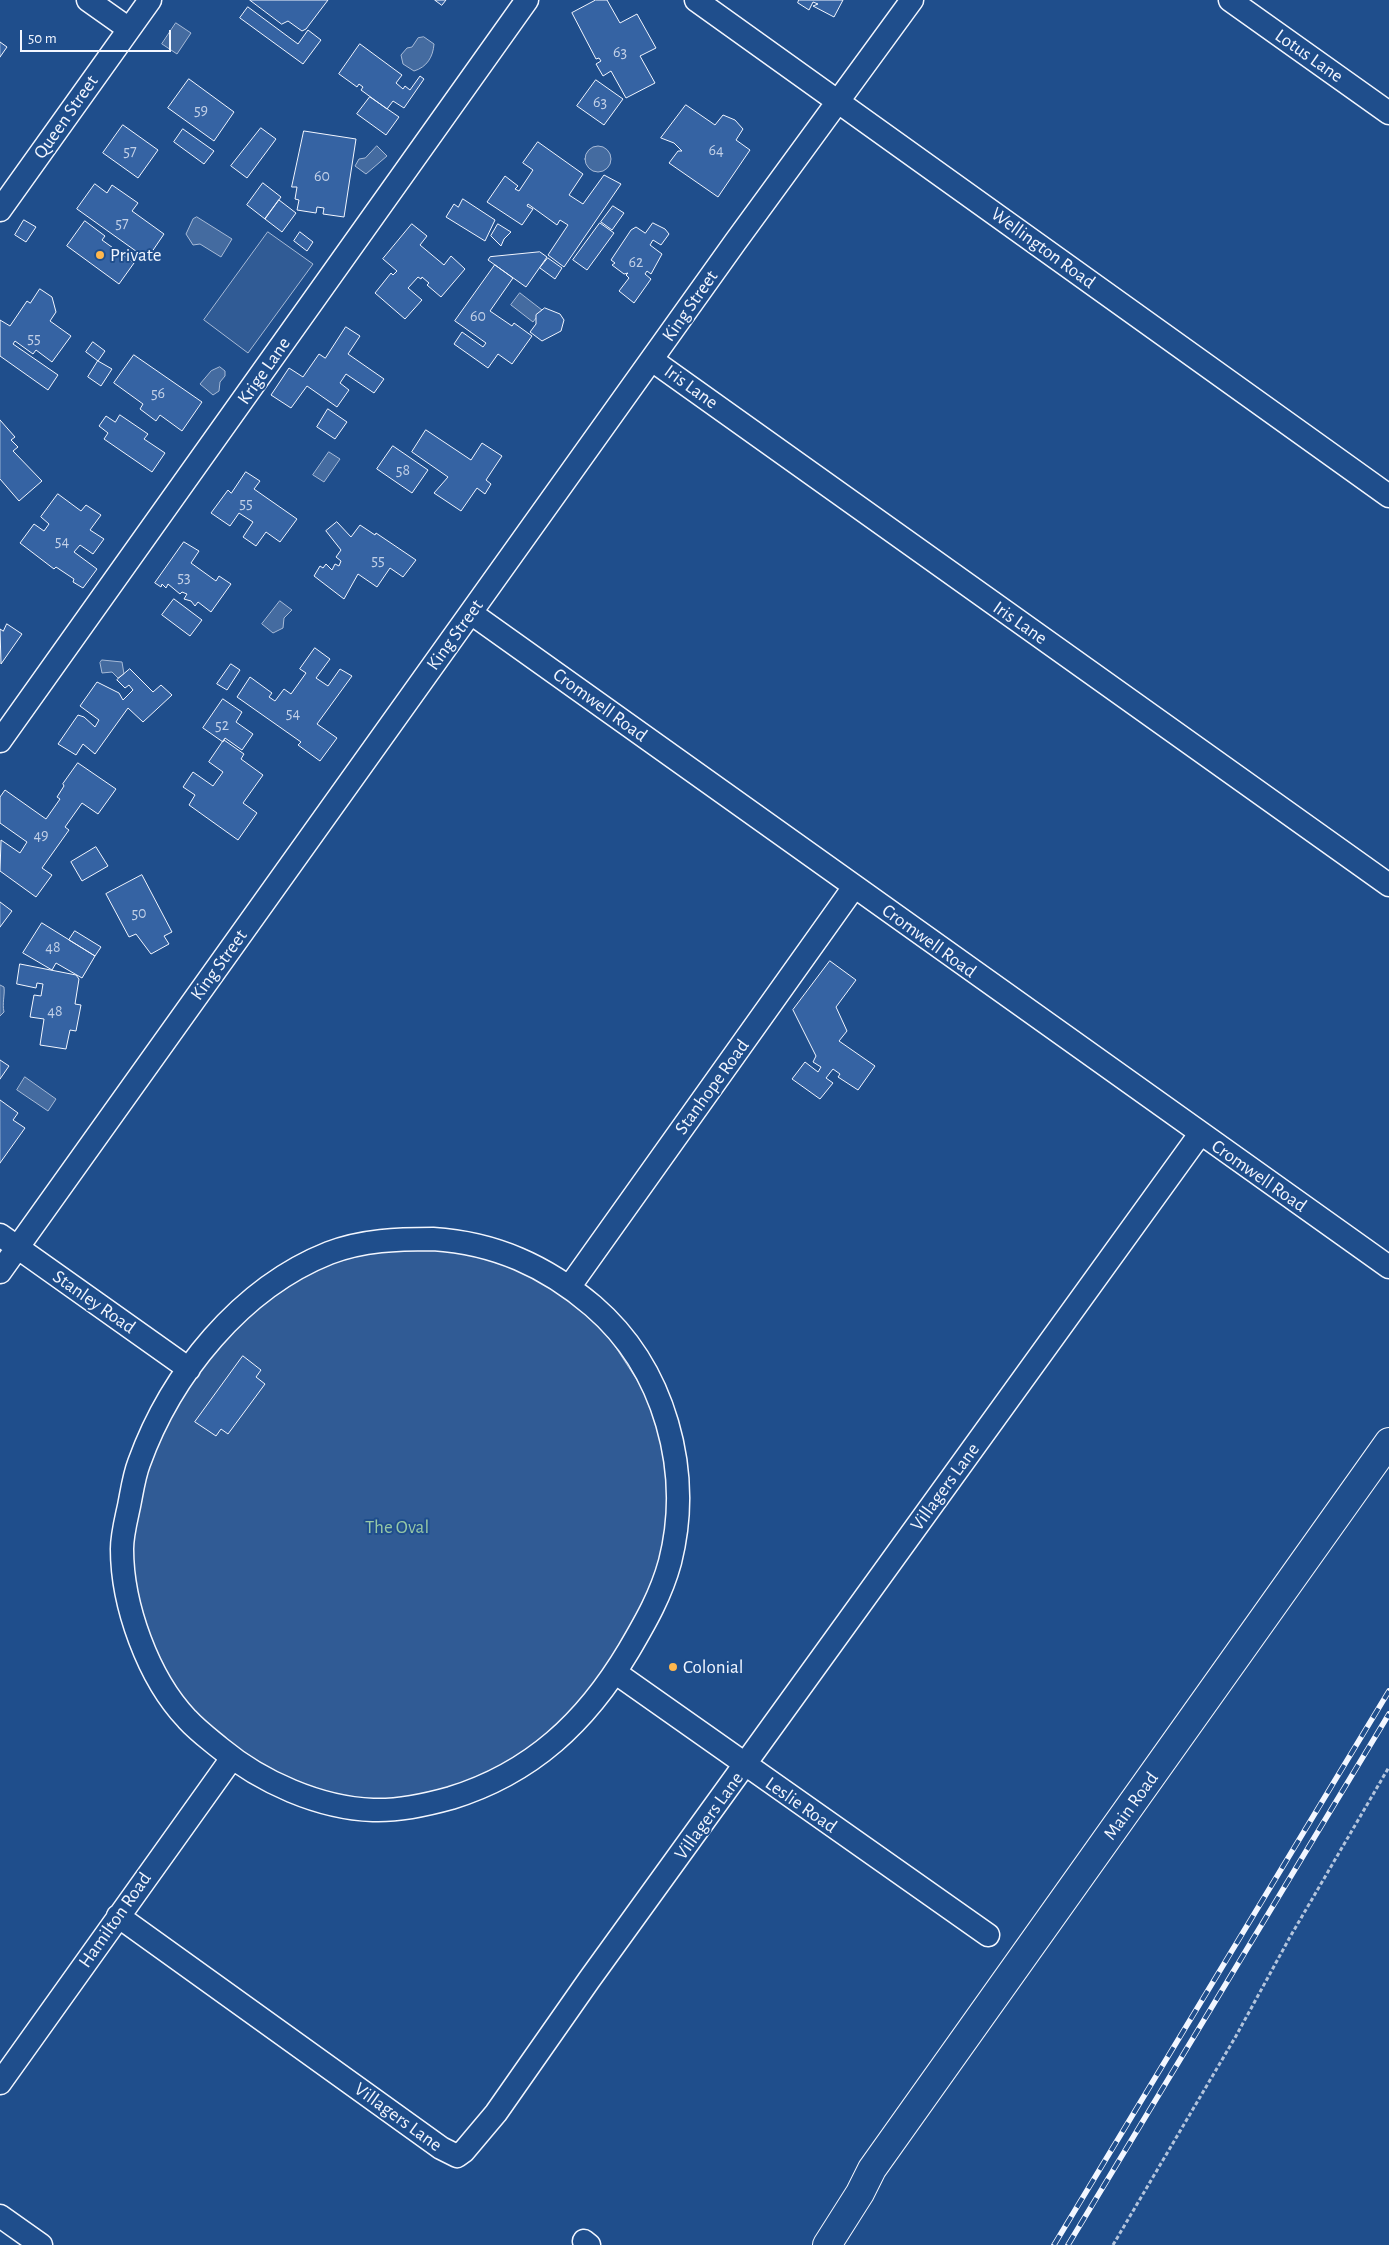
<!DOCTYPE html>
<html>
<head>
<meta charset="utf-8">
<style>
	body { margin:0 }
	#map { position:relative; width:1389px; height:2245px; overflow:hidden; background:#1f4e8c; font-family:"Alegreya Sans",sans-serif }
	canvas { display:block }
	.scale { position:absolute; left:20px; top:30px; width:151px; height:22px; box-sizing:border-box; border:2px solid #f2f6ff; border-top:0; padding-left:6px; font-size:15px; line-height:18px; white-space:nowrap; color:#f2f6ff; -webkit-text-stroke:4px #1f4e8c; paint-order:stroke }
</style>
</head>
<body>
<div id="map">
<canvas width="1389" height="2245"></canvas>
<div class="scale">50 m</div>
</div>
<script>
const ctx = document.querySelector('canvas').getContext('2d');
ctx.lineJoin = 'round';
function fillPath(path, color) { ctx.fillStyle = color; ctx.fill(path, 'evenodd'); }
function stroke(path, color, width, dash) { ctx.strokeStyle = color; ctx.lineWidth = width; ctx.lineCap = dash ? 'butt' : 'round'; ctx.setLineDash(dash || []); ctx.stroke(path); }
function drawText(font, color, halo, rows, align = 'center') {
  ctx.font = font + ' "Alegreya Sans",sans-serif'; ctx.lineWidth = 4; ctx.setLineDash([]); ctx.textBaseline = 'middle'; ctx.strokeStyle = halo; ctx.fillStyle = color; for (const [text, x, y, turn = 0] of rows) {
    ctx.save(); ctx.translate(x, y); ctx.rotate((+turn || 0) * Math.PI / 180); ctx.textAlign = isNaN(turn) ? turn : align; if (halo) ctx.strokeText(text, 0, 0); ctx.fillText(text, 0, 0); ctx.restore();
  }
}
const built = new Path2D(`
	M268 232 313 264 248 353 204 320Z
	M450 1246 509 1263 564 1293 611 1340 648 1397 666 1450 671 1518 658 1570 610 1678 507 1773 375 1809 299 1793 187 1721 128 1616 138 1462 219 1333 333 1250Z`);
const water = new Path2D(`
	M176 23 191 33 177 54 162 44Z
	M424 37 434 44C433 57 427 67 414 71L403 64 401 55 407 48 412 47 418 38Z
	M377 146 387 156 366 174 355 166 359 159 365 158Z
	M585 159a13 13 0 1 1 26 0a13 13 0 1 1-26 0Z
	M197 217 232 239 221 257 200 244 193 245 186 234 193 219Z
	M520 293 542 310 533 322 511 305Z
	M220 367 225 371V376L220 382 219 391 213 395 200 384 211 371Z
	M329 452 340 459 324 482 313 475Z
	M280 601 292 610 284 618 283 628 273 633 262 624Z
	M102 660 122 662 124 674 118 678 112 672 102 673 100 663Z
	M0 985 4 987C5 995 2 1003 4 1012L0 1016Z
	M25 1077 56 1099 48 1111 17 1090Z`);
const building = new Path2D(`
	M250 0H328L306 29 302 31 288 21 282 24Z
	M435 0H446L442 5Z
	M596 0H607L620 23 637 14 656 48 640 56 655 83 626 98 611 71 603 76 596 64 601 61 599 58 596 59 572 13Z
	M799 0H843L834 17 813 6 818 4 813 2 809 10 798 3Z
	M248 7 298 44 308 30 321 40 303 64 240 18Z
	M0 42 7 47 0 57Z
	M360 44 402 75 396 83 403 89 405 86 410 90 420 76 424 79 404 108 393 101 387 109 361 90 363 87 359 84 357 87 339 74Z
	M189 79 234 112 214 141 168 108Z
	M596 80 623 99 604 125 577 106Z
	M370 97 399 117 386 135 357 114Z
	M686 105 715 125 723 115 735 120 743 129 736 140 750 150 718 197 669 163 678 151H682L674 143 661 138Z
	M123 125 158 150 138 178 103 153Z
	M261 128 276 139 247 178 231 166Z
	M183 129 214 151 204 164 174 142Z
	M304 131 356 139 344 217 323 214 324 208 317 207 316 213 297 210 299 200 295 199 297 187H292Z
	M538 142 583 174 569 195 583 204 604 175 621 184 564 267 548 255 568 225 560 220 557 225 528 204 527 206 533 209 522 225 487 202 505 176 518 186 515 189 519 191 533 170 523 163Z
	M263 183 281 197 265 219 247 205Z
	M95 184 107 193 112 185 138 203 132 211 164 234 147 259 77 209Z
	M463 199 495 220 485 241 446 217 454 204 458 207Z
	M279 200 296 213 282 232 265 219Z
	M613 206 624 213 612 230 601 222Z
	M24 220 36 227 26 242 15 235Z
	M85 221 105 236 102 240 134 263 119 284 67 246Z
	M600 223 614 233 587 270 573 260Z
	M653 223 665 229 669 234 661 245 653 240 650 245 662 254 651 274 647 271 645 274 651 279 634 303 619 291 629 278 626 275 628 273 624 274 612 265 615 263 611 260 631 230 636 227 645 233Z
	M412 224 427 236 420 245 444 265 451 256 465 269 441 297 427 285 429 283 422 277 421 279 418 277 408 288 422 300 405 319 375 293 391 273 393 275 397 271 383 259Z
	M498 224 511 232 504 239 501 246 491 236Z
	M300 232 313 242 307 251 294 241Z
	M540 252 547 257 526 287 488 260 490 257Z
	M548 258 562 268 555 279 540 268Z
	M495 265 513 278 490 311 512 326 514 323 532 336 512 364 498 354 488 368 454 344 462 332 483 347 486 343 455 321Z
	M40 289 52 297 56 312 50 321 71 336 52 362 36 350 33 354 15 341 13 344 58 375 48 390 0 356V320L10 326 27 301 30 303Z
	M545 308 560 314 564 320 561 331 542 341 530 332 536 324V315Z
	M346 327 360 336 348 354 384 379 374 393 346 374 340 383 349 390 337 407 307 386 291 408 271 395 289 368 303 377 319 354 325 358Z
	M93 342 105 351 98 361 86 352Z
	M134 355 202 402 182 431 160 415 156 421 140 409 143 404 114 383Z
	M98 361 112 369 101 386 88 377Z
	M328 409 347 422 335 439 317 427Z
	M120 415 148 434 144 439 165 453 152 472 104 439 108 433 99 426 106 416 115 422Z
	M0 420 15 437 11 440 18 447 13 451 42 481 19 501 0 479Z
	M426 430 471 460 482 443 502 456 486 480 491 484 485 494 477 488 461 511 434 493 448 477 412 452Z
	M393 446 428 470 412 493 377 469Z
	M246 472 260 481 254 489 297 519 280 542 266 532 256 546 243 537 253 522 239 513 230 526 211 513 228 490 231 493Z
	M58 494 81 511 86 505 101 515 90 530 104 539 93 554 80 545 74 552 97 569 83 588 73 582 74 579 56 567 54 569 20 543 34 524 44 531 49 524 41 517Z
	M337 522 351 537 360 525 375 535 376 533 416 560 403 577 390 568 377 587 358 574 344 599 314 576 320 566 323 568 326 564 332 570 335 564 339 566 341 561 336 557 341 550 326 531Z
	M184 542 199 551 191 563 216 581 219 576 231 584 211 612 198 602 195 606 191 601 184 599 187 594 182 592 180 594 168 584 166 588 162 584 161 587 155 583Z
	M174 599 202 620 190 636 162 615Z
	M7 624 22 634 1 664 0 629 3 631Z
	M315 648 330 659 316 678 328 686 340 669 352 676 317 724 337 738 320 761 298 745 301 742 237 697 250 677 272 693 269 697 275 701 284 689 291 694 306 673 300 669Z
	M231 664 240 670 227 690 217 684Z
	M130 669 153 692 161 685 172 695 143 722 128 708 95 754 83 744 76 755 58 744 78 715 84 717 95 727 99 720 80 706 97 682 119 693 123 700 133 690 129 685 125 688 117 680Z
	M223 699 242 712 236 722 253 734 242 750 225 738 223 742 203 728Z
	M224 740 244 754 241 759 263 775 243 803 257 813 238 840 189 805 195 795 183 787 193 772 213 786 223 772 209 762Z
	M78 763 116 789 98 814 82 803 65 827 69 830 42 868 52 875 36 897 0 871 1 840 20 853 27 842 0 823V797L5 790 46 819 60 799 57 797 64 786 63 784Z
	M96 847 108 866 82 881 71 862Z
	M142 875 172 932 164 936 169 944 151 954 136 934 129 937 106 894Z
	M0 902 12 911 0 927Z
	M42 923 95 956 82 978 56 963 52 970 23 953Z
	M75 931 101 947 95 956 69 940Z
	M830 961 856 980 836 1007 847 1031 839 1041 875 1066 858 1090 838 1077 840 1074 833 1069 826 1078 833 1083 820 1099 792 1079 805 1062 818 1072 821 1067 813 1062 816 1056 793 1010Z
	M20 964 76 975 79 979 75 1004 81 1005 76 1031 70 1030 66 1049 40 1045 44 1019 30 1017 34 995 41 996 43 984 37 983 36 988 17 984Z
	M0 1060 9 1066 0 1079Z
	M0 1100 18 1113 13 1120 25 1128 0 1163Z
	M243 1356 261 1370 256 1377 265 1384 228 1434 221 1429 216 1436 195 1422Z`);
const path = new Path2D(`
	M1113 2245 1236 2036 1290 1937 1389 1767`);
const minor = new Path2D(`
	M88 0 129 29
	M696 0 1389 496
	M1230 0 1389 113
	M0 210 150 0
	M652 360 1389 885
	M471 613 1389 1267
	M0 741 527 0
	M0 1235 189 1369
	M433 1239C495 1243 546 1266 593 1306 665 1368 693 1471 670 1562 661 1595 646 1621 629 1650 586 1722 532 1773 451 1798 426 1805 399 1811 373 1810 319 1808 261 1782 220 1748 209 1739 197 1730 187 1719 148 1678 122 1605 122 1549 122 1535 126 1520 129 1506 132 1491 134 1476 139 1463 171 1374 241 1288 329 1253 363 1240 398 1239 433 1239Z
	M0 1272 736 241 912 0
	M570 1286 854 887
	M616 1673 988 1935
	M118 1916 441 2148 457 2156 464 2151 496 2113 589 1980 1200 1134
	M0 2083 232 1758
	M0 2216 41 2245
	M584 2241 589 2245`);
const major = new Path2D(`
	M827 2245 860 2193 872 2169 1389 1442`);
const rail = new Path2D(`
	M1054 2245 1389 1691
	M1068 2245 1389 1714`);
const markers = [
	[100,255,5,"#ffb74d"],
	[673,1667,5,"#ffb74d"]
];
const numberNames = [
	["63",620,52],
	["63",600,102],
	["59",201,110],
	["64",716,150],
	["57",130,151],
	["60",322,176],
	["57",122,223],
	["62",636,262],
	["60",478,316],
	["55",34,338],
	["56",158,393],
	["58",403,470],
	["55",246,503],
	["54",62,541],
	["55",378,560],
	["53",184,577],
	["54",293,713],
	["52",222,725],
	["49",41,835],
	["50",139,913],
	["48",53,947],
	["48",55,1011]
];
const streetNames = [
	["Lotus Lane",1309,56,35],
	["Queen Street",66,117,-55],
	["Wellington Road",1043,248,36],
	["King Street",690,306,-55],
	["Krige Lane",264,371,-55],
	["Iris Lane",691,387,36],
	["Iris Lane",1020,623,35],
	["King Street",455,635,-54],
	["Cromwell Road",600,705,36],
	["Cromwell Road",929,941,36],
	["King Street",219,965,-54],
	["Stanhope Road",712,1087,-54],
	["Cromwell Road",1259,1176,35],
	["Stanley Road",94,1302,35],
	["Villagers Lane",945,1487,-54],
	["Leslie Road",801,1805,35],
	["Main Road",1131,1806,-54],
	["Villagers Lane",709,1816,-54],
	["Hamilton Road",115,1920,-55],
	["Villagers Lane",398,2117,36]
];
const poiNames = [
	["Private",110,255],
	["Colonial",683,1667]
];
const parkNames = [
	["The Oval",397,1527]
];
fillPath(built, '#305b95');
stroke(built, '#a8bbd7', 1);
fillPath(water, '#446ba0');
stroke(water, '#a8bbd7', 1);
fillPath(building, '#3563a3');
stroke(building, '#f2f6ff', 1);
stroke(minor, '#f2f6ff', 25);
stroke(major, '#f2f6ff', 30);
stroke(path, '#b3c4dc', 3, [4, 2.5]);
stroke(minor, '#1f4e8c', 22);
stroke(major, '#1f4e8c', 28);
stroke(rail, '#f2f6ff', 5.5);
stroke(rail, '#1f4e8c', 4, [11]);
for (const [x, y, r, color] of markers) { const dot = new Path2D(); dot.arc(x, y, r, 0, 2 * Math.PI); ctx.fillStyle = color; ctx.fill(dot); stroke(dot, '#1f4e8c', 2); }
drawText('16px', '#c3d1e8', null, numberNames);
drawText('19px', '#f2f6ff', '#1f4e8c', streetNames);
drawText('19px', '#f2f6ff', '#1f4e8c', poiNames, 'left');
drawText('19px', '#97c8a6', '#1f4e8c', parkNames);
</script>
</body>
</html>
